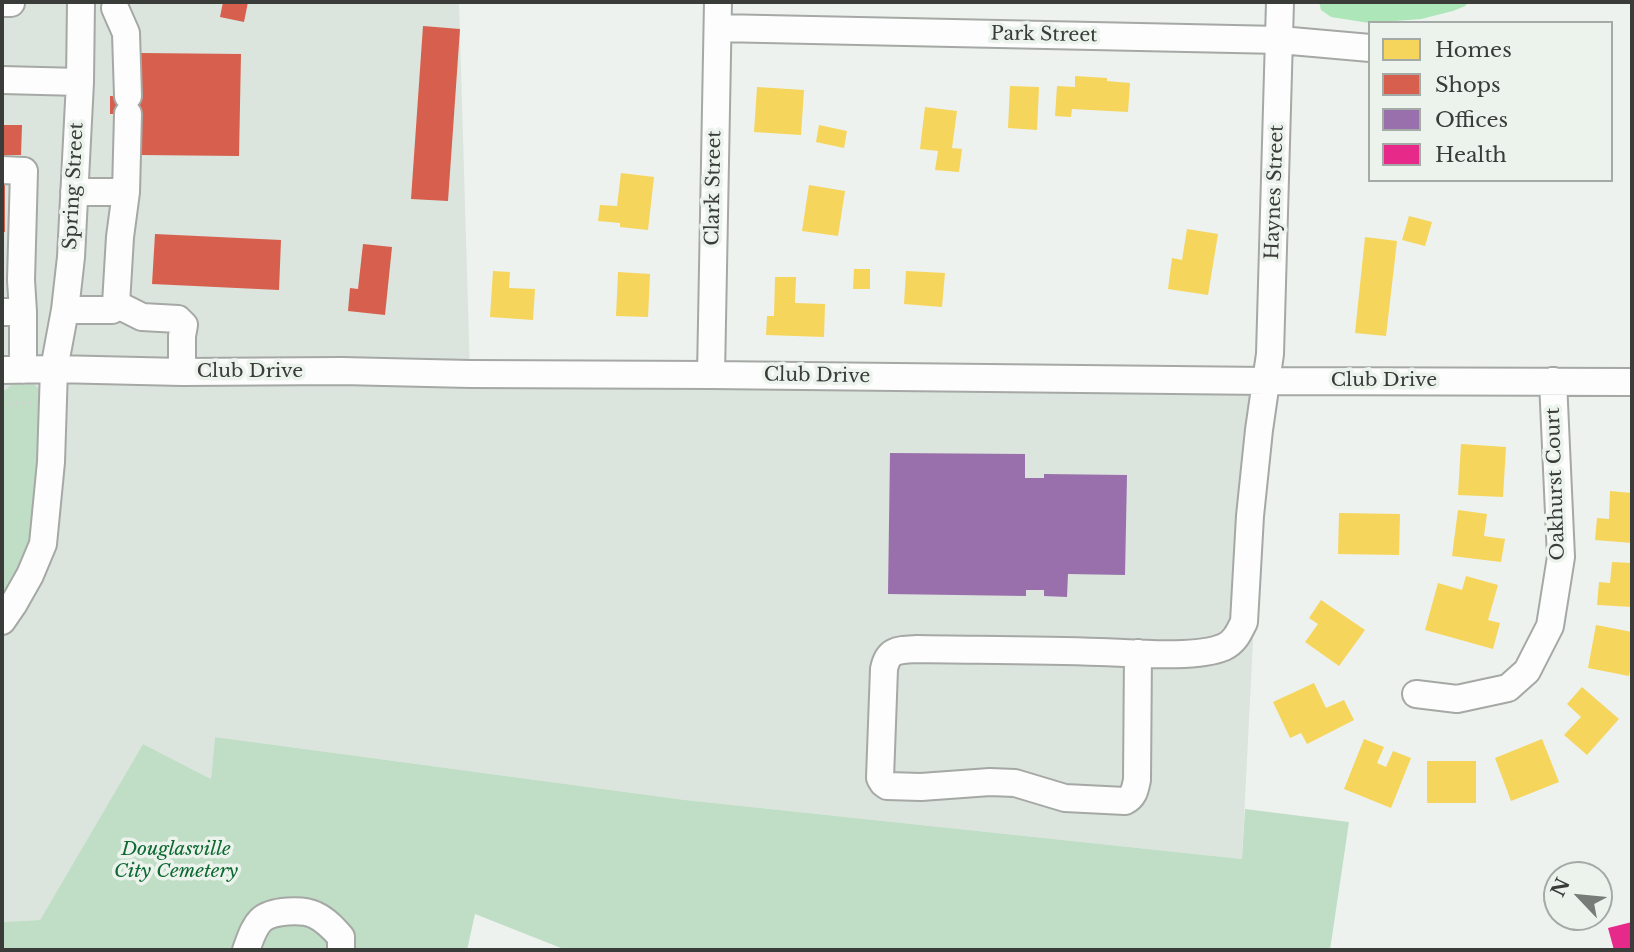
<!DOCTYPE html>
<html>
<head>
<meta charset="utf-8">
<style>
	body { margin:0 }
	#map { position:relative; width:1634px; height:952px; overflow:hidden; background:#edf2ee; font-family:"Libre Baskerville",serif }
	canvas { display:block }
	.frame { position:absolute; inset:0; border:4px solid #393c39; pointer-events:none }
	.legend { position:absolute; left:1368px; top:21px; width:245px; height:161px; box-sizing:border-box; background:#ecf3ed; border:2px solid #a4aaa5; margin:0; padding:9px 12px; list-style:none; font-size:21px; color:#393c39 }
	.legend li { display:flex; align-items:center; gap:14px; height:35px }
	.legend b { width:35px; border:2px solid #a4aaa5 }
	.north { position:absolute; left:1543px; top:861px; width:70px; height:70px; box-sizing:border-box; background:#ecf3ed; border:2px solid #a4aaa5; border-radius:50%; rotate:296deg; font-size:19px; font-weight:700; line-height:28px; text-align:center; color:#393c39 }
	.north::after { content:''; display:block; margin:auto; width:24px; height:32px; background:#787c78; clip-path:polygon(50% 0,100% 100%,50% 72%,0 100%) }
</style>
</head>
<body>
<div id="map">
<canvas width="1634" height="952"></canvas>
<div class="frame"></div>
<ul class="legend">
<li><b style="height:19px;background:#f6d55c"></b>Homes</li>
<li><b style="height:19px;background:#d6604d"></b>Shops</li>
<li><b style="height:19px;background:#9970ab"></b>Offices</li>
<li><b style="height:19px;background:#e7298a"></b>Health</li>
</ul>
<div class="north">N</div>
</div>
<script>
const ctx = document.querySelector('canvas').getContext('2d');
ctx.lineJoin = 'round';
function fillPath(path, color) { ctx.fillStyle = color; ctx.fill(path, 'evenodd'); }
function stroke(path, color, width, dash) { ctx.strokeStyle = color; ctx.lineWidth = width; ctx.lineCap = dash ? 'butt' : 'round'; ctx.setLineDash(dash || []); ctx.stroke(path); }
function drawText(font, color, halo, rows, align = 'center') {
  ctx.font = font + ' "Libre Baskerville",serif'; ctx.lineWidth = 7; ctx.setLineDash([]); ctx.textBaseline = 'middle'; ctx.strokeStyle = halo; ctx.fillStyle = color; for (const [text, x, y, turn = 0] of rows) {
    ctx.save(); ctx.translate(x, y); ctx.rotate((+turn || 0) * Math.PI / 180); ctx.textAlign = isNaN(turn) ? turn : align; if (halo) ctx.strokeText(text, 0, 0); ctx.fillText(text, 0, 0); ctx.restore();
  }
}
const built = new Path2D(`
	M2 2H459L470 374 1266 381 1242 859 685 800 215 737 211 779 143 744 40 920 2 922Z`);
const green = new Path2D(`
	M15 381 32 382 41 391V473L34 531 29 548 17 573 2 601V390H6Z
	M215 737 685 800 1242 859 1245 809 1349 822 1330 950H566L475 914 467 950H2V922L40 920 143 744 211 779Z`);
const water = new Path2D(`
	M1319 2H1469L1465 6 1453 11 1421 19 1369 23 1331 17 1321 10Z`);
const homes = new Path2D(`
	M1075 76 1107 78V81L1130 83 1128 112 1072 109 1071 117 1055 116 1057 86 1075 87Z
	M1010 86 1039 87 1037 130 1008 128Z
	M757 87 804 90 801 135 754 132Z
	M925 107 957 111 952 148 962 149 959 172 935 170 938 151 920 149Z
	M819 125 847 131 844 148 816 142Z
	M621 173 654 177 648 230 620 227V223L598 221 600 205 617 206Z
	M809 185 845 191 838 236 802 231Z
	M1409 216 1432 222 1425 246 1402 240Z
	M1187 229 1218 234 1208 295 1168 289 1172 258 1182 260Z
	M1365 237 1397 241 1386 336 1355 333Z
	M854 269H870V289H853Z
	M493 271 510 272 509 288 535 289 533 320 490 317Z
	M906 271 945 273 942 307 904 304Z
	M618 272 650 274 648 317 616 316Z
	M775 277H796L795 303 825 304 824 337 766 335 767 316H774Z
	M1461 444 1506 447 1503 497 1458 495Z
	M1610 491 1632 493V543L1595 540 1597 518 1609 519Z
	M1458 510 1487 514 1484 536 1505 539 1501 562 1452 556Z
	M1339 513 1400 514 1399 555 1338 554Z
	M1612 562 1632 563V607L1597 605 1599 582 1610 583Z
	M1466 576 1498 585 1488 620 1500 623 1493 649 1425 630 1438 583 1462 590Z
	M1321 600 1365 630 1339 666 1305 642 1318 624 1309 618Z
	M1596 625 1632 632V659L1629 676 1588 668Z
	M1314 683 1326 708 1344 700 1354 720 1307 744 1301 733 1290 738 1273 702Z
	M1582 687 1619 719 1587 755 1564 735 1581 717 1567 704Z
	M1364 739 1384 747 1377 763 1386 767 1393 751 1411 758 1391 808 1344 789Z
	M1542 739 1559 782 1511 801 1495 758Z
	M1427 761H1476V803H1427Z`);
const shops = new Path2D(`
	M223 2H248L244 22 220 17Z
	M423 26 460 29 448 201 411 199Z
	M141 53 241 54 239 156 141 155 142 114H110V96L140 97Z
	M2 125H22L21 155H2Z
	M2 173H5V232H2Z
	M155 234 281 240 279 290 152 284Z
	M363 244 392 247 385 315 348 311 350 288 358 289Z`);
const offices = new Path2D(`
	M890 453 1025 454V478H1044V474L1127 475 1125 575 1068 574 1067 597 1044 596V590H1026V596L888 594Z`);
const health = new Path2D(`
	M1632 922V950H1614L1608 928Z`);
const path = new Path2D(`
	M2 403H31`);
const minor = new Path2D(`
	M2 3H11V2
	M115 8 126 33 128 96
	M718 28 1280 40 1370 48
	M2 80 80 82
	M2 170 24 171 21 280 23 312
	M74 192H126L128 114
	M116 304 142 317 178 319 184 325 182 336V372
	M65 310H112L116 304 120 237 126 192
	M2 312H23V370
	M2 370 54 369 182 372 342 371 470 374 711 375 1266 381 1632 382
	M711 375 718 2
	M2 621 13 605 30 575 43 544 51 462 54 369 65 310 71 257 80 82 81 2
	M1138 653 1137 780C1135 789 1134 797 1125 801L1065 798 1015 783 990 782 921 787 887 786 883 783 880 778 884 669C888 649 898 650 917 649 978 650 1039 650 1100 652 1132 653 1196 659 1224 647 1235 642 1239 632 1244 622L1250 516 1259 430 1270 354 1280 2
	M1416 694 1457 699 1508 688 1527 671 1550 626 1561 557 1553 381
	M246 950C250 940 253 928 261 920 272 910 303 909 315 915 326 920 334 929 341 937V950`);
const streetNames = [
	["Park Street",1044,35,1],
	["Spring Street",74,186,-87],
	["Clark Street",714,188,-89],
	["Haynes Street",1275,192,-88],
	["Club Drive",250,372],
	["Club Drive",817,376,1],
	["Club Drive",1384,381],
	["Oakhurst Court",1556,484,-92]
];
const parkNames = [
	["Douglasville",176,850],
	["City Cemetery",176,872]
];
fillPath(built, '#dbe4dd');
fillPath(green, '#c0ddc6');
fillPath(water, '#ace6b9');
fillPath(homes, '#f6d55c');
fillPath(shops, '#d6604d');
fillPath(offices, '#9970ab');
fillPath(health, '#e7298a');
stroke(minor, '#a5a8a5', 30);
stroke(path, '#d0d1d0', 3.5, [2, 5]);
stroke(minor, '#fcfdfc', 26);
drawText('19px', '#393c39', '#ecf3ed', streetNames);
drawText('italic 19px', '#0d6931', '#ecf3ed', parkNames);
</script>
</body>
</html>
